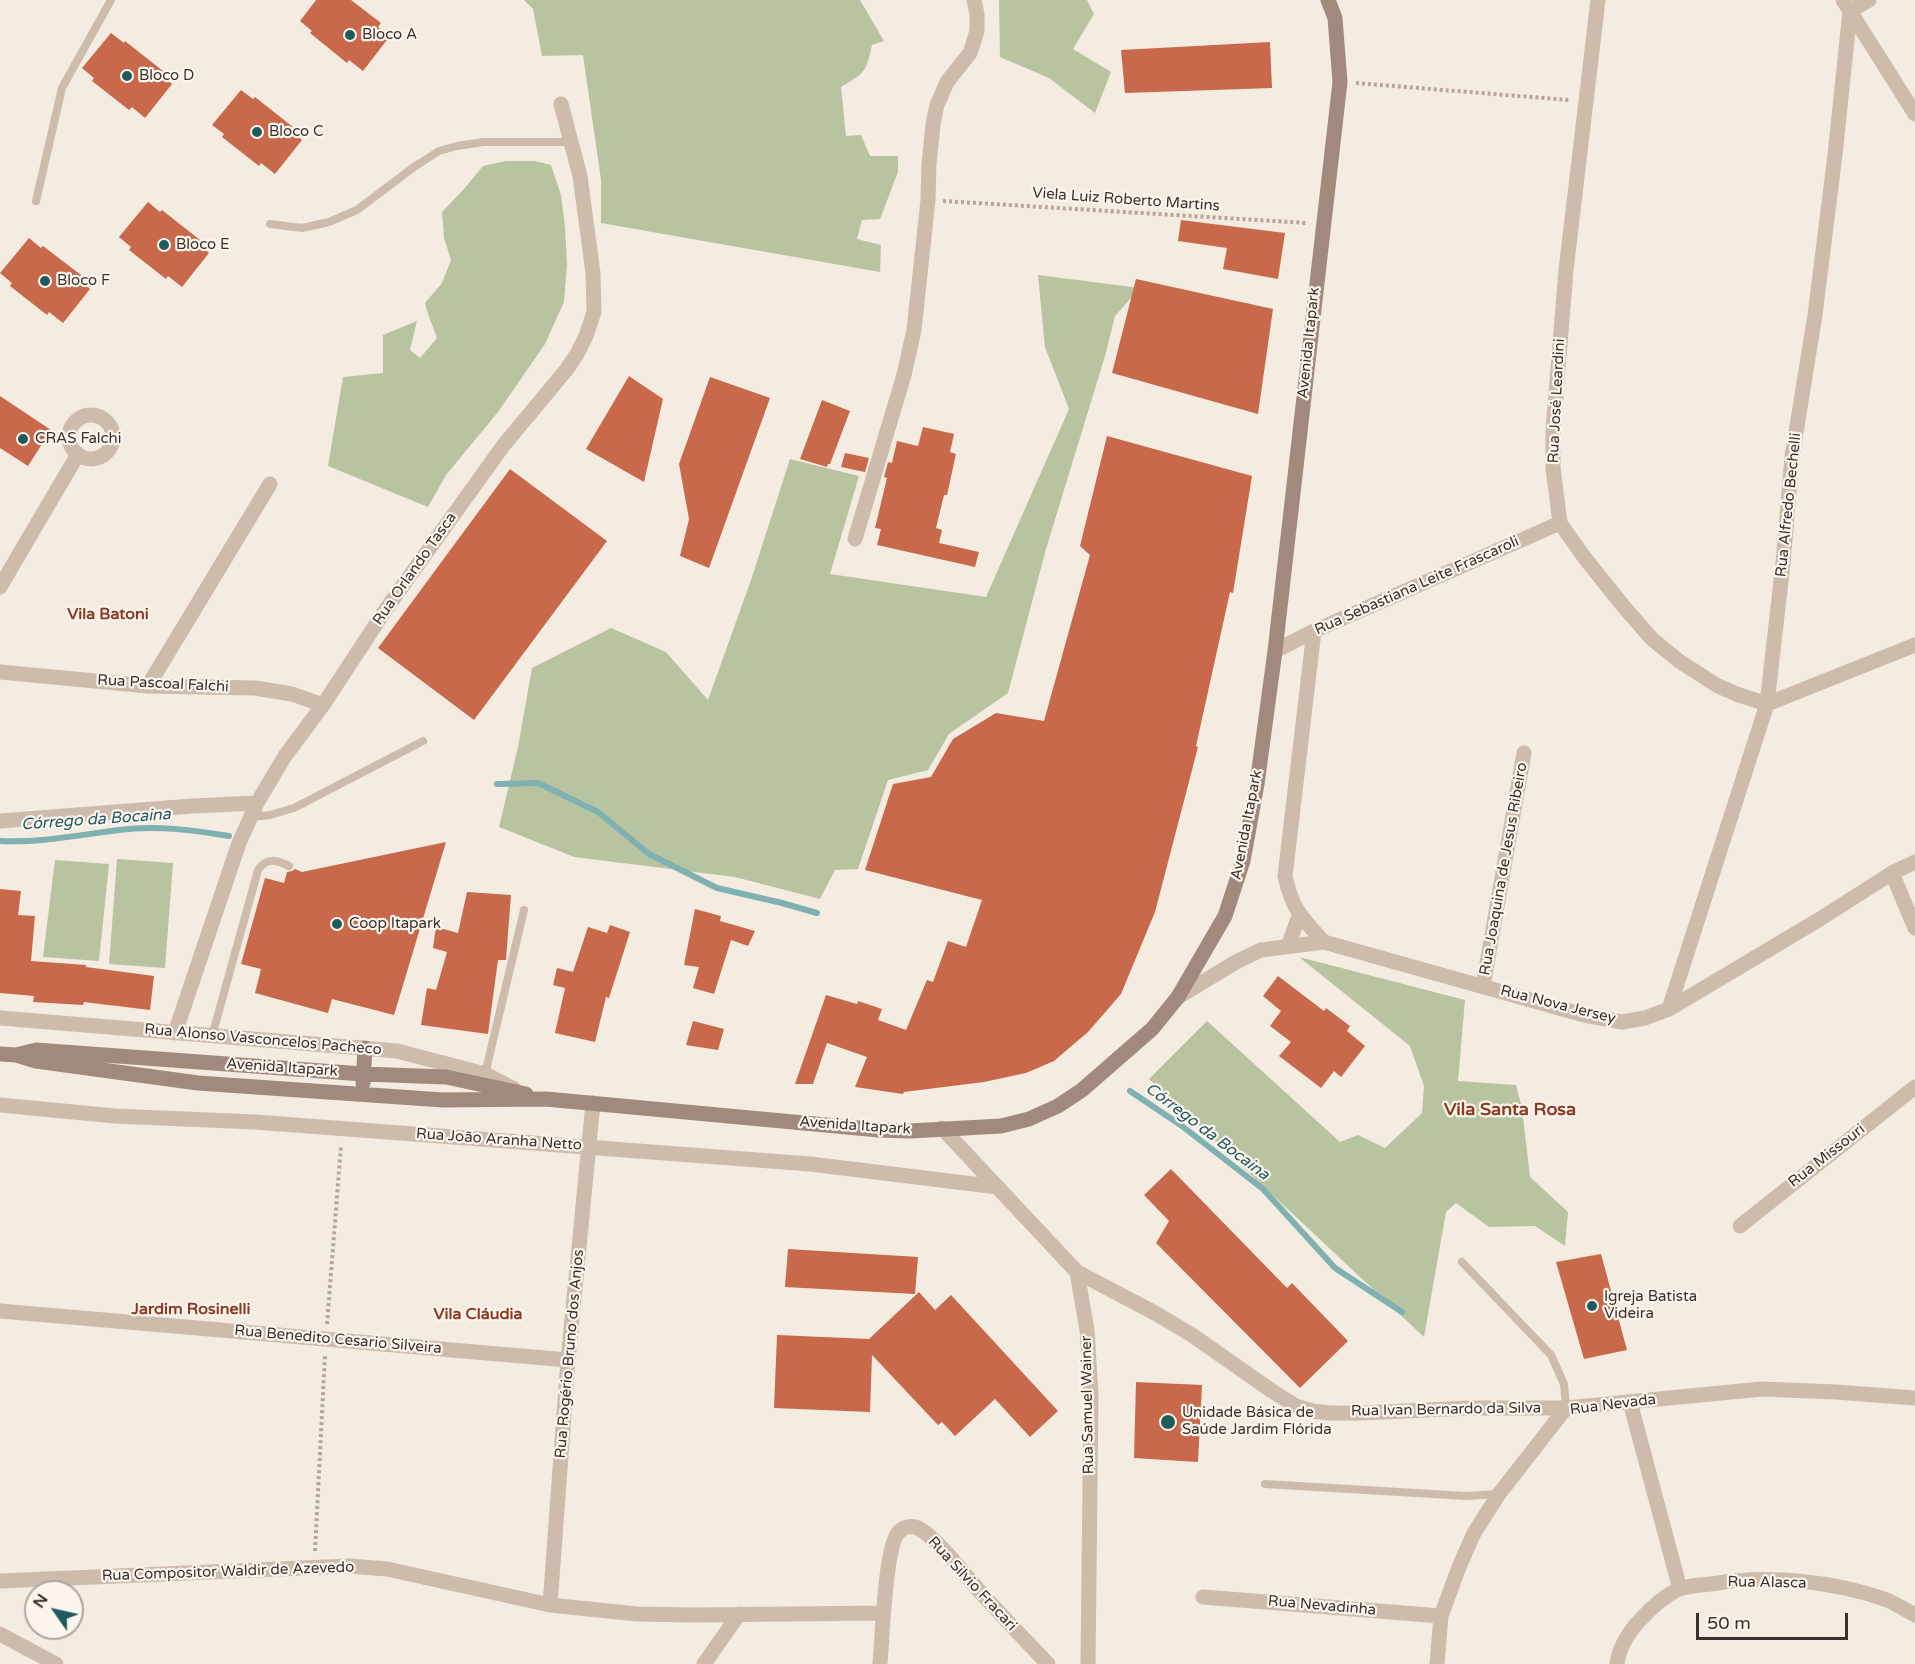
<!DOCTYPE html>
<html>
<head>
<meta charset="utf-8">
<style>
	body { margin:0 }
	#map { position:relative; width:1915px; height:1664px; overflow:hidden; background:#f4ebe1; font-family:"Varela Round",sans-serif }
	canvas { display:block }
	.north { position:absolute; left:24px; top:1580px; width:60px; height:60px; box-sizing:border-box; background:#fbf5ee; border:2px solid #aea6a0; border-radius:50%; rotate:304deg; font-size:16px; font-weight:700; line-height:24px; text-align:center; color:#3b302b }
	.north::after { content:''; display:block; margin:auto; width:21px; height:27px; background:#1f5a5e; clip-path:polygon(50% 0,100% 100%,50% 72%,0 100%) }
	.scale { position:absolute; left:1696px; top:1613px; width:152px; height:27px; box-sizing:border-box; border:3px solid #3b302b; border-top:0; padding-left:8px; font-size:18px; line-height:21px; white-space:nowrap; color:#3b302b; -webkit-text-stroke:4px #fbf5ee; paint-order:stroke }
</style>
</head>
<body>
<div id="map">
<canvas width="1915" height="1664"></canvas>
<div class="north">N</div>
<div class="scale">50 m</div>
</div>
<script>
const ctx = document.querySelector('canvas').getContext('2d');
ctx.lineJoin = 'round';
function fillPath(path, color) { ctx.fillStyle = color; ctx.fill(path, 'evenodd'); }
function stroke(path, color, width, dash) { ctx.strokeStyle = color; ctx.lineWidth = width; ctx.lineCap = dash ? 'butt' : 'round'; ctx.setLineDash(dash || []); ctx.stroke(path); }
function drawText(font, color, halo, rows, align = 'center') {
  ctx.font = font + ' "Varela Round",sans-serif'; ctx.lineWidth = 4.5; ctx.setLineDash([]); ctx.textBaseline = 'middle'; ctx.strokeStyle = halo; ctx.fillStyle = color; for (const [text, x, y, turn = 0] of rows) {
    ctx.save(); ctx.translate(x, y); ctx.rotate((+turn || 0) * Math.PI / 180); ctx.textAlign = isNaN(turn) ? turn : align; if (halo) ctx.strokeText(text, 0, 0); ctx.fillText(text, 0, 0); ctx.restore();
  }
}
const green = new Path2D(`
	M524 0H860L884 41 872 45C866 72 865 73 841 87L846 136 861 135 870 156H898V172L880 219 862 220 857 239 881 245 880 272 601 223V180L583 55 542 56 533 9Z
	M999 0H1087L1094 14 1073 49 1111 72 1095 113 1049 78 1000 57Z
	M506 161H535L551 165 561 195 565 227 567 265 564 302 545 344 498 412 446 475 428 507 328 466 343 377 383 373V335L417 321 410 350 420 358 437 338C433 326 428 316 425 303L442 283 451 260 444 238 442 212 464 189 483 166Z
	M1038 275 1140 288 1115 316 1105 356 1046 549 1008 693 949 734 928 770 888 780 858 869 835 870 820 899 735 877 574 857 499 827 518 747 532 668 611 628 666 652 708 700 751 580 790 459 859 476 830 574 986 597 1069 409 1045 347Z
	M117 859 173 863 165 968 109 964Z
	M55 860 109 864 99 961 43 957Z
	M1299 957 1465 1000 1458 1081 1516 1085 1522 1108 1530 1177 1568 1212 1565 1246 1535 1226 1489 1227 1456 1203 1446 1212 1424 1337 1149 1079 1207 1021 1340 1142 1358 1135 1385 1148 1422 1113 1424 1086 1410 1046Z`);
const stream = new Path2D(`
	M497 784 538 783 598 812 649 854 717 888 782 903 817 913
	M0 841C40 843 79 835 119 830 156 825 192 830 229 836
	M1130 1091 1182 1126 1263 1189 1335 1268 1402 1312`);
const building = new Path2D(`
	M316 0H351L381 23 378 27 390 36 363 71 349 60 347 63 310 33 312 31 300 21Z
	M111 33 124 43 125 41 163 71 160 74 172 84 145 118 132 107 129 110 92 81 94 78 82 68Z
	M1270 42 1272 88 1125 93 1121 50Z
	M241 90 253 99 255 97 293 127 290 130 302 140 275 174 261 163 259 166 222 137 224 134 212 125Z
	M148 202 160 212 162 210 200 240 197 243 209 253 182 287 168 276 166 279 129 250 131 247 119 237Z
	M1181 220 1285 233 1278 279 1223 269 1227 248 1178 241Z
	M29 238 41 248 43 246 81 275 78 279 90 289 63 323 49 312 47 315 10 286 12 283 0 273Z
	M1136 279 1273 309 1258 414 1112 373Z
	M629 376 663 399 644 482 586 449Z
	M710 377 770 398 709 568 680 556 689 519 679 464Z
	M0 396 51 430 28 466 0 448Z
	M822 400 850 411 830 464H828L827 467 800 459Z
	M923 427 954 434 950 452 956 454 947 495H944L936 528 942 530 939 543 979 552 975 567 877 545 881 529 875 528 887 478 884 477 888 462 892 463 897 441 918 446Z
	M1107 436 1252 476 1233 593 1230 592 1196 746 1198 747 1155 912 1121 994 1088 1032 1054 1061 1026 1073 984 1082 904 1092 903 1094 855 1087 867 1057 827 1043 813 1084H795L826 995 857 1004 858 1001 882 1009 878 1020 906 1030 927 980 933 982 948 941 966 947 982 900 865 870 893 784 931 777 953 739 996 713 1044 721 1090 555 1080 546Z
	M845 453 869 458 865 472 841 467Z
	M510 469 607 541 474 720 378 648Z
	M446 842 394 1015 332 999 328 1013 255 993 261 969 241 964 265 878 284 883 287 872 292 871 295 869 302 872Z
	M0 889 21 891 18 915 35 916 31 961 86 965V967L154 976 150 1010 84 1002 83 1005 33 1002 34 996 0 993Z
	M467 892 511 895 506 959V960H498L488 1034 421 1025 427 988 436 990 447 952 433 948 436 927 458 933Z
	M695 909 721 916 720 921 755 931 748 946 731 940 714 994 693 988 699 967 684 965Z
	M610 925 630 932 609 998 606 997 595 1042 555 1033 565 988 553 985 557 968 573 972 588 927 607 933Z
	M1278 976 1324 1011 1326 1008 1350 1026 1347 1031 1365 1046 1341 1077 1334 1071 1321 1088 1279 1056 1291 1042 1270 1026 1281 1011 1263 996Z
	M693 1021 724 1029 718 1050 686 1045Z
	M1171 1169 1287 1288 1292 1283 1348 1341 1300 1388 1156 1243 1169 1221 1144 1195Z
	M788 1249 918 1257 915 1294 785 1287Z
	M1601 1254 1627 1350 1584 1359 1556 1262Z
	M919 1292 935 1310 951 1295 1058 1411 1030 1437 995 1399 955 1436 942 1422 938 1425 872 1355 870 1412 774 1408 777 1335 869 1339Z
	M1136 1382 1202 1385 1198 1462 1134 1458Z`);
const path = new Path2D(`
	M1356 83 1569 100
	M943 201 1307 223
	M327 1324 341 1146
	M315 1551 325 1355`);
const service = new Path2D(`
	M36 201 62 88 111 0
	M270 224 302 228 329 222 357 210 414 167 439 151 457 146 483 142H572
	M250 817 270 815 294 808 423 741
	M212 1036 258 870C267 857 276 860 289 866
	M485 1074 524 910
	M1462 1262 1551 1355 1564 1384 1566 1408
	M1265 1484 1466 1496 1499 1494`);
const minor = new Path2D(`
	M1598 0 1566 270 1553 431V468L1560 523 1584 557 1624 607 1652 639 1679 661 1718 686 1739 695 1767 704 1915 645
	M1843 0 1915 114
	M69 437a22 22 0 1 1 44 0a22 22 0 1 1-44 0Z
	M855 539 904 375 914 330 928 200 929 164 933 124 937 105 947 82 970 53 973 44 977 31V14L974 0
	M0 587 78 454
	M1314 631 1285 876C1292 909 1302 918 1324 942
	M1275 651 1314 631 1560 523
	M0 672 148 686 255 688 292 694 323 705
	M148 686 270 484
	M0 821 192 806 257 803
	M1892 873 1915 928
	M1288 946 1299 916
	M1483 986 1524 753
	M1178 997 1236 962 1261 950 1324 942 1584 1015 1622 1022 1645 1018 1669 1009 1820 919 1892 873 1915 862
	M1669 1009 1767 704 1783 563 1792 457 1815 315 1835 155 1850 11 1869 0
	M175 1033 239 843 257 803 285 756 323 705 386 609 503 446 567 369 577 354 586 336 594 312 593 273 580 176 561 104
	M0 1105 115 1116 255 1122 810 1164 998 1187
	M942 1128 1077 1272 1087 1330 1091 1394 1088 1664
	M1740 1226 1915 1087
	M1077 1272 1155 1313 1192 1335 1272 1391 1296 1406 1312 1411 1329 1413H1360L1470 1408H1566L1762 1389 1836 1392 1915 1398
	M0 1311 568 1360
	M1630 1402 1680 1589
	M0 1581 349 1566 387 1569 550 1605 637 1614 692 1615 883 1613
	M1203 1597 1441 1616
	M550 1605 568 1360 593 1103
	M0 1634 56 1664
	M704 1664 739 1614
	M880 1664C882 1641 885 1548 898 1533 903 1527 911 1525 918 1528 937 1538 967 1577 982 1594 1004 1618 1026 1641 1048 1664
	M1437 1664 1441 1616 1459 1567 1474 1533 1499 1494 1566 1408
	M1617 1664C1619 1648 1629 1632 1640 1620 1650 1609 1664 1596 1679 1589 1688 1586 1701 1585 1711 1584 1766 1574 1834 1581 1887 1600 1896 1604 1906 1610 1915 1615`);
const tertiary = new Path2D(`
	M0 1018 397 1051 485 1074 514 1089`);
const secondary = new Path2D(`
	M0 1054 16 1055 36 1061 198 1083 443 1100 546 1099 879 1130 910 1131 1001 1126 1029 1119 1058 1106 1082 1090 1152 1029 1178 997 1225 916 1243 861 1257 784 1275 651 1340 82 1335 18 1328 0
	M16 1055 36 1050 363 1074 446 1077 526 1094
	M363 1083 365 1048`);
const markers = [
	[350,35,6,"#1f5a5e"],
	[127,76,6,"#1f5a5e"],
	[257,132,6,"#1f5a5e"],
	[164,245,6,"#1f5a5e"],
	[45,281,6,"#1f5a5e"],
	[23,439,6,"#1f5a5e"],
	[337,924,6,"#1f5a5e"],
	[1592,1306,6,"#1f5a5e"],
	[1168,1422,8,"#1f5a5e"]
];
const poiNames = [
	["Bloco A",362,35],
	["Bloco D",139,76],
	["Bloco C",269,132],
	["Bloco E",176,245],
	["Bloco F",57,281],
	["CRAS Falchi",35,439],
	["Coop Itapark",349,924],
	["Igreja Batista",1604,1297],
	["Videira",1604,1314],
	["Unidade Básica de",1182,1413],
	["Saúde Jardim Flórida",1182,1430]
];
const streetNames = [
	["Viela Luiz Roberto Martins",1126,200,4],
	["Avenida Itapark",1309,343,-84],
	["Rua José Leardini",1557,401,-87],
	["Rua Alfredo Bechelli",1789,505,-84],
	["Rua Orlando Tasca",415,569,-55],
	["Rua Sebastiana Leite Frascaroli",1417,586,-24],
	["Rua Pascoal Falchi",163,684,3],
	["Avenida Itapark",1247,825,-79],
	["Rua Joaquina de Jesus Ribeiro",1504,869,-80],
	["Rua Nova Jersey",1558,1005,14],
	["Rua Alonso Vasconcelos Pacheco",263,1040,5],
	["Avenida Itapark",282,1068,4],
	["Avenida Itapark",855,1126,4],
	["Rua João Aranha Netto",499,1140,4],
	["Rua Missouri",1827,1156,-38],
	["Rua Benedito Cesario Silveira",338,1340,5],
	["Rua Rogério Bruno dos Anjos",570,1354,-85],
	["Rua Samuel Wainer",1088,1405,-91],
	["Rua Nevada",1613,1405,-7],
	["Rua Ivan Bernardo da Silva",1446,1410,-1],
	["Rua Compositor Waldir de Azevedo",228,1572,-2],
	["Rua Alasca",1767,1583,1],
	["Rua Silvio Fracari",972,1584,47],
	["Rua Nevadinha",1322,1606,5]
];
const neighbourhoodNames = [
	["Vila Batoni",108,615],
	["Jardim Rosinelli",191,1310],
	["Vila Cláudia",478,1315]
];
const waterNames = [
	["Córrego da Bocaina",96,820,-4],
	["Córrego da Bocaina",1207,1132,37]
];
const quarterNames = [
	["Vila Santa Rosa",1510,1110]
];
fillPath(green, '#b8c4a0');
stroke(stream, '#7fb0b2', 6);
fillPath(building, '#c8694b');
stroke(path, '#b9a596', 4, [3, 3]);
stroke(service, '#cdbbac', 8);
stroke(minor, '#cdbbac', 15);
stroke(tertiary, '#cdbbac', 15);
stroke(secondary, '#a18a7d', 15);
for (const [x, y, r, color] of markers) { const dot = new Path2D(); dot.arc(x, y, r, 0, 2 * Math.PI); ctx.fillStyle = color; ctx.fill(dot); stroke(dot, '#fbf5ee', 2); }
drawText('15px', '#3b302b', '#fbf5ee', poiNames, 'left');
drawText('15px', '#3b302b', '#fbf5ee', streetNames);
drawText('bold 16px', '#8c3b22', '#fbf5ee', neighbourhoodNames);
drawText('italic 16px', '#1f5a5e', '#fbf5ee', waterNames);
drawText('bold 18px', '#8c3b22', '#fbf5ee', quarterNames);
</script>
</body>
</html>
